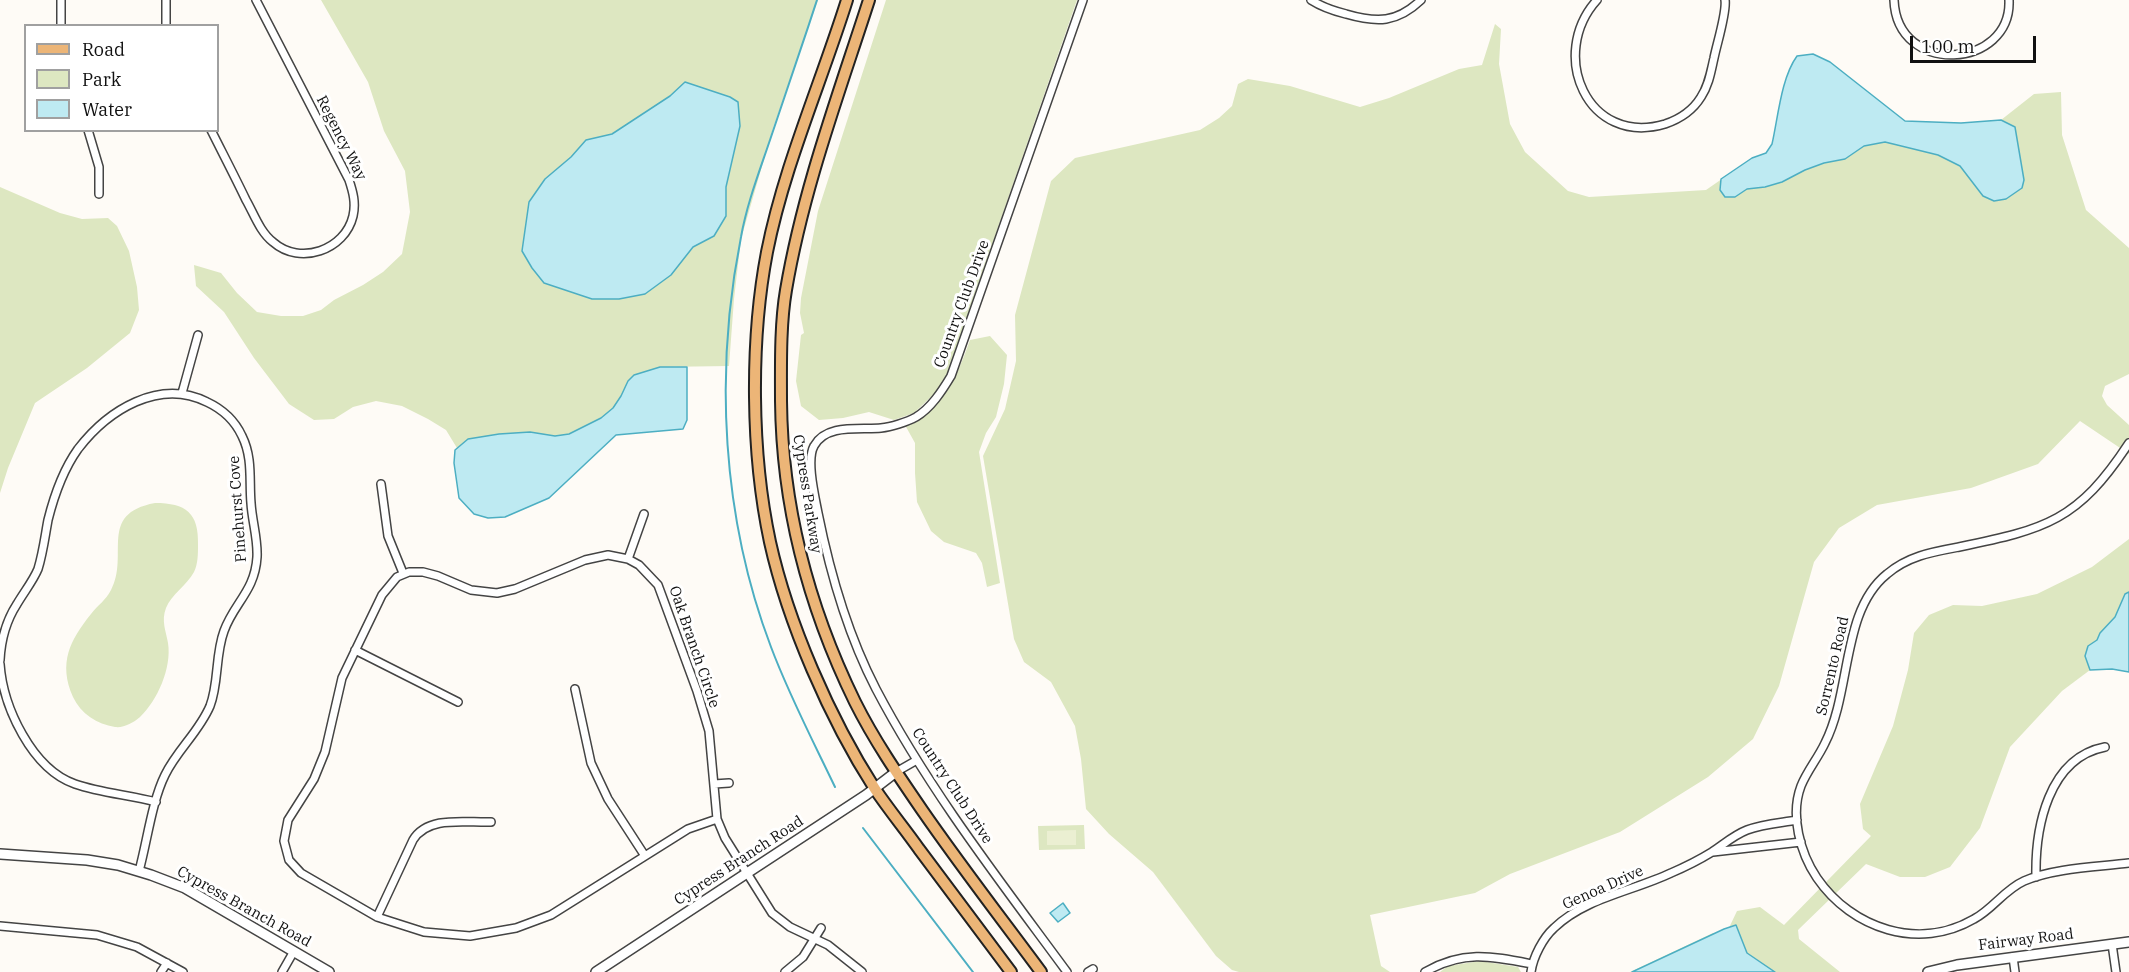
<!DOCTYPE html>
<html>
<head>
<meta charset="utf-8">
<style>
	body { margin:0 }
	#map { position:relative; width:2129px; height:972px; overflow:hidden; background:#fefbf6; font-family:"IBM Plex Serif",serif }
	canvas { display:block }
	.legend { position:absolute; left:24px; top:24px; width:195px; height:108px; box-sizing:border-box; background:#fff; border:2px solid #a0a0a0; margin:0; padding:8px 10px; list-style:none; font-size:18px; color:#111 }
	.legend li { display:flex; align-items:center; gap:12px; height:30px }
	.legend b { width:30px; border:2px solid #a0a0a0 }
	.scale { position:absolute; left:1910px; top:36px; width:126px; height:27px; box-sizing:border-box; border:3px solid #111; border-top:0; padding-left:8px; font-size:18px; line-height:21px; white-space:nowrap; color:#111; -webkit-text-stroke:4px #fff; paint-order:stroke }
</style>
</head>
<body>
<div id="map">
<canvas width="2129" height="972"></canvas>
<ul class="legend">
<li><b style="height:8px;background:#ecb577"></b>Road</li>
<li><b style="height:16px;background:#dde7c1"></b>Park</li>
<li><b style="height:16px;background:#beeaf2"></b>Water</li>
</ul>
<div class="scale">100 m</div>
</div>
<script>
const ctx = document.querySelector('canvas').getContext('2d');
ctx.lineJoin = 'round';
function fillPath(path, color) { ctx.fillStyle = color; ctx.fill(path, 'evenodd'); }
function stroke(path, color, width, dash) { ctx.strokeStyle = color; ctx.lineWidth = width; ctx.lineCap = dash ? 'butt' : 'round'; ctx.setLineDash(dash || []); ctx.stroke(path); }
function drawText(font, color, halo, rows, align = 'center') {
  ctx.font = font + ' "IBM Plex Serif",serif'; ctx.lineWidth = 6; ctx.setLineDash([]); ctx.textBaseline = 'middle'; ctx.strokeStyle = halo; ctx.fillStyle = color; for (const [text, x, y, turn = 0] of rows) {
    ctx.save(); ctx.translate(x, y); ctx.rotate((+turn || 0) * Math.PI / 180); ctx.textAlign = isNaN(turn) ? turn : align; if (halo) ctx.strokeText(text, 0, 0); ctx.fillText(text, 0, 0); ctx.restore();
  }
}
const green = new Path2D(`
	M321 0H818L773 128 741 239 734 299 729 366 660 367 634 375 628 381 621 396 613 408 601 418 569 434 555 436 530 432 499 434 468 439 457 448 446 430 428 419 402 406 376 401 353 407 334 419 314 420 289 404 254 358 224 312 196 286 194 265 221 273 237 293 257 312 281 316H303L321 310 334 300 363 285 383 272 402 254 410 212 405 171 384 131 368 82ZM685 82 704 89 740 126 726 187V216L714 235 693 247 671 275 592 299 544 283 528 216 529 202 586 141 612 134 670 96Z
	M886 0H1077L947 374 935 393 914 413 894 420 869 412 843 418 819 420 801 406 796 381 801 335 804 333 800 313 801 298 818 211Z
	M1495 24 1501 29 1499 64 1510 124 1525 152 1568 191 1589 197 1706 190 1752 158 1766 153 1772 144 1787 76 1797 56 1813 54 1830 62 1905 121 1961 123 2001 120 2034 94 2061 92 2062 135 2086 210 2129 248V374L2105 386 2102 396 2107 405 2129 425V454L2080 421 2038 464 1971 488 1877 505 1839 528 1814 562 1779 686 1753 739 1708 777 1620 832 1510 874 1475 893 1370 915 1381 966 1390 972H1239L1232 970 1216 956 1153 872 1109 834 1086 809 1081 759 1075 726 1051 682 1024 662 1014 639 983 456 1005 409 1016 361 1015 315 1051 181 1075 158 1200 130 1219 118 1232 106 1238 84 1248 79 1290 86 1360 107 1389 98 1459 69 1482 65Z
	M0 187 60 213 82 219 108 218 117 226 129 251 137 287 139 310 130 333 87 368 35 403 8 468 0 493Z
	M990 336 1007 355 1004 384 996 417 986 433 979 452 1000 583 987 587 982 563 976 553 944 542 931 531 917 502 915 473V443L905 425C943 411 957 376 970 340Z
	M155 503C186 503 199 513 198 545 198 554 198 564 194 572 187 585 171 595 166 608 161 621 166 631 168 643 172 668 157 701 140 717 133 723 124 728 115 727 97 724 81 714 73 697 58 663 70 640 91 614 98 605 106 600 111 590 130 555 97 514 155 503Z
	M2129 539V592L2125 594 2115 617 2100 633 2097 640 2085 656 2090 670 2062 691 2010 747 1980 828 1950 867 1925 877H1900L1866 864 1798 930 1799 939 1840 972H1630L1713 933 1727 932 1737 911 1760 907 1784 925 1871 836 1863 829 1860 804 1893 726 1908 670 1914 633 1929 615 1953 605 1982 606 2037 594 2092 567Z
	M1084 825 1085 849 1039 850 1038 826Z
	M1480 961 1518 967 1521 972H1440L1448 966Z`);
const pitch = new Path2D(`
	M1076 830V845H1047V831Z`);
const water = new Path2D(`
	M1813 54 1830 62 1905 121 1961 123 2001 120 2015 127 2024 180 2022 188 2006 199 1994 201 1983 196 1960 166 1938 155 1885 142 1864 146 1845 159 1824 163 1805 170 1782 182 1765 187 1747 189 1735 197H1725L1720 190 1721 179 1752 158 1766 153 1772 144C1778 118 1781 78 1797 56Z
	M685 82 730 97 738 102 740 126 726 187V216L714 236 693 247 671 275 645 294 619 299H592L544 283 532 268 522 251 529 202 545 179 571 157 586 140 612 134 670 96Z
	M660 367H687V420L683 429 616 435 549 498 505 517 488 518 474 514 459 498 454 463 455 450 468 439 499 434 530 432 555 436 569 434 601 418 613 408 621 396 628 381 634 375Z
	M2129 592V672L2112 669 2090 670 2085 656 2088 646 2097 640 2100 633 2115 617 2125 594Z
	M1063 903 1070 913 1058 922 1050 913Z
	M1736 925 1747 953 1775 972H1632L1724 929Z`);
const stream = new Path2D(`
	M817 0C802 46 786 92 771 137 760 170 747 203 741 237 714 372 722 518 771 647 789 695 813 741 835 787
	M863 828 973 972`);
const minor = new Path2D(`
	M61 0V26
	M1311 0C1322 7 1334 11 1346 14 1377 23 1397 23 1421 0
	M1597 0C1548 54 1587 147 1665 124 1680 119 1693 110 1701 97 1709 85 1711 71 1714 58 1717 43 1727 12 1725 0
	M1894 0C1897 77 2012 69 2009 0
	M166 26V0
	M88 130 99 167V194
	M211 130C223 154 235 177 246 200 254 214 260 232 273 242 300 266 345 250 353 216 356 203 353 192 349 180L256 0
	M182 393 198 335
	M2129 443C2078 521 2046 529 1959 547 1932 552 1908 556 1887 574 1841 611 1852 690 1825 743 1818 758 1807 771 1801 786 1790 815 1800 853 1817 878 1852 929 1919 951 1974 919 1993 909 2004 890 2024 881 2054 868 2097 867 2129 863
	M381 484 388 536 403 573
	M628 559 644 514
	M355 650 458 702
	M0 660C1 639 6 621 17 604 24 592 33 581 38 569 43 553 45 536 48 520 54 496 63 470 78 449 108 410 159 378 207 402 222 409 235 421 242 436 253 458 249 481 251 503 252 521 258 539 257 557 255 591 234 603 224 631 215 655 219 683 210 706 199 732 177 750 165 775 152 801 147 842 139 871
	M0 664C3 707 32 769 75 784 101 793 130 795 156 802
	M575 689 591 763 608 799 645 856
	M896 772 917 760
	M714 784 729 783
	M717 819 709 731 697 691 658 585 639 565 628 559 608 555 585 560 515 589 497 593 471 590 438 576 423 572H409L397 577 382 595 342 678 325 752 314 779 288 820 284 841 289 860 301 873 377 917 424 932 470 936 516 928 551 915 688 829 717 819 725 838 772 913 790 927 828 945 862 972
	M1713 852 1801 842
	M2036 877C2035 828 2048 758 2105 747
	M377 917 413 840C428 815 466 823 491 822
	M0 926 97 935 137 947 183 972
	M2112 944 2116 972
	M2013 957 2015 972
	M161 972 167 963
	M282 972 294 951
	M785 972 803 957 821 928
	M1067 972C1000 881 929 790 876 689 848 635 830 573 818 513 815 497 806 460 814 446 826 423 861 430 881 428 891 427 907 422 916 417 931 408 942 391 951 376L1083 0
	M1088 972 1093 969
	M1425 972C1463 950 1491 956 1532 964
	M1531 972C1533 957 1543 938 1554 928 1585 898 1633 891 1671 873 1685 867 1699 860 1712 852 1724 844 1734 835 1747 830 1763 824 1780 823 1797 820`);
const tertiary = new Path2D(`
	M0 854 87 860 118 865 151 875 185 888 329 972
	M596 972 866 795 896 772
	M1928 972 1957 965 2129 942`);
const primary = new Path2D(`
	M847 0C821 83 784 166 767 252 750 341 751 453 770 542 788 623 830 719 875 789 889 810 905 829 919 849 950 890 980 931 1011 972
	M869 0C838 96 803 190 786 290 780 325 781 366 781 401 782 505 809 608 855 702 874 740 898 775 922 810 960 865 1001 918 1041 972`);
const streetNames = [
	["Regency Way",341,138,63],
	["Country Club Drive",962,304,-70],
	["Cypress Parkway",807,494,81],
	["Pinehurst Cove",238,509,-94],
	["Oak Branch Circle",694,647,71],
	["Sorrento Road",1833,666,-77],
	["Country Club Drive",952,786,57],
	["Cypress Branch Road",739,861,-33],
	["Genoa Drive",1603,888,-24],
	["Cypress Branch Road",244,907,29],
	["Fairway Road",2026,940,-7]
];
fillPath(green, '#dde7c1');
fillPath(pitch, '#ebefd2');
fillPath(water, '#beeaf2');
stroke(water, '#4caec2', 1.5);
stroke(stream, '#4caec2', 2);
stroke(minor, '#444', 10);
stroke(tertiary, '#444', 12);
stroke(primary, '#222', 14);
stroke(minor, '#fff', 7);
stroke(tertiary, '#fff', 9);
stroke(primary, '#ecb577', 10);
drawText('15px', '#111', '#fff', streetNames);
</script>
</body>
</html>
